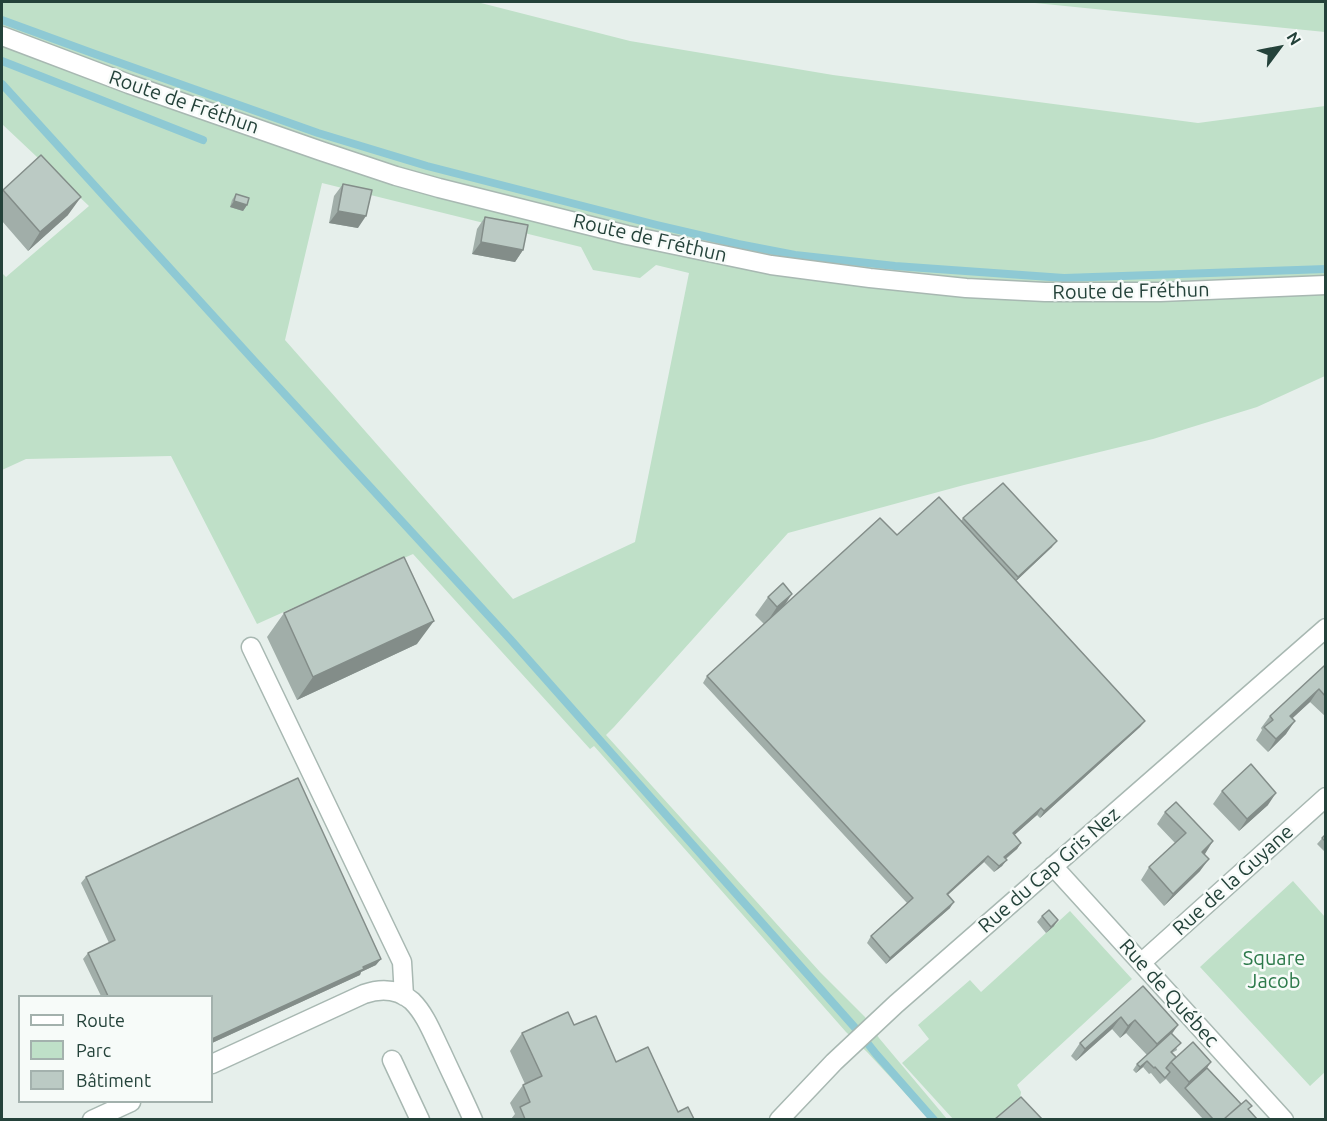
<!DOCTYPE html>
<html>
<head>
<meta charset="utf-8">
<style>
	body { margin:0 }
	#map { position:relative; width:1327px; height:1121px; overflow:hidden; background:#e6efeb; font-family:Ubuntu,sans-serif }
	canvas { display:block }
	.frame { position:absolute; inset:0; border:3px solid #24423a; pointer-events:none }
	.legend { position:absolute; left:18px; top:995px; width:195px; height:108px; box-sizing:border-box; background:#f7fbf9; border:2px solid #a3b1ad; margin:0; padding:8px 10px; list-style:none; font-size:18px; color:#24423a }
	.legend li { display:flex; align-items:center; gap:12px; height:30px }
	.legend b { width:30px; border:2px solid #a3b1ad }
	.north { position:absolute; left:1249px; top:18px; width:60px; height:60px; -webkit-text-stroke:4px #f7fbf9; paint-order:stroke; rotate:58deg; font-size:16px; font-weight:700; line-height:24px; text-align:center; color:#24423a }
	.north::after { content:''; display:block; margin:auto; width:21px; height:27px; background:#24423a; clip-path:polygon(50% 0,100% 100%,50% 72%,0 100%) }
</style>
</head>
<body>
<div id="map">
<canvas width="1327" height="1121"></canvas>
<div class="frame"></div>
<ul class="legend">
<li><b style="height:8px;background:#fff"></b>Route</li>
<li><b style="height:16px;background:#bfe0c8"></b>Parc</li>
<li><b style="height:16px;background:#bbcac4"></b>Bâtiment</li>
</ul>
<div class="north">N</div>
</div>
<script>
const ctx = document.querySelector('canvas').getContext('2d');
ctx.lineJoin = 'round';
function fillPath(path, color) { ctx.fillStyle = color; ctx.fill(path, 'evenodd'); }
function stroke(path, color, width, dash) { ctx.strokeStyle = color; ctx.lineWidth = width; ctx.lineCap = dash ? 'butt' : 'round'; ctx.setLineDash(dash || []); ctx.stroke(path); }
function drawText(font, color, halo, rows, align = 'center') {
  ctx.font = font + ' Ubuntu,sans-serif'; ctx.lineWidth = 5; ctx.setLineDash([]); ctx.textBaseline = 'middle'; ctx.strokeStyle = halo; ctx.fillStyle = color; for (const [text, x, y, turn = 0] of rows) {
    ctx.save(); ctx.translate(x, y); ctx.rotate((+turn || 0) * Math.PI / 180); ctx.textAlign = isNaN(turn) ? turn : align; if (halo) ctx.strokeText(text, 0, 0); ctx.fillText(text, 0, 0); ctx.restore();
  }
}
const green = new Path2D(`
	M2 2H477L630 41 833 75 1198 123 1325 106 1326 216 1324 221 1326 222 1325 376 1257 407 1153 439 964 485 788 533 614 727 606 735 820 972 865 1017 879 1038 947 1119H929L867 1052 846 1032 594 746 590 749 413 554 257 624 171 456 26 459 2 470V273L6 277 89 206 2 124ZM322 183 581 247 593 270 640 278 656 265 689 273 635 542 513 599 285 340Z
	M1025 2H1325V32Z
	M1293 881 1325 917V1072L1310 1086 1200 967Z
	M1070 911 1132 979 1017 1085 1021 1092 1020 1098 1000 1119H953L902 1063 929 1039 918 1025 970 980 981 992Z`);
const stream = new Path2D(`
	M2 20 95 54 318 133 427 166 657 225 738 244 795 255 895 266 1064 278 1326 269
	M2 61 203 140
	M2 84 257 364 510 639 857 1030 876 1054 934 1120`);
const minor = new Path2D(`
	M2 36 129 84 321 151 396 176 439 188 627 235 771 265 870 278 966 288 1045 292H1160L1326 285
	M251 647 402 962 404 996
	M1053 866 1284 1120
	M1141 963 1326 797
	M392 1060 420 1120
	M212 1064 364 994C381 988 398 989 412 1001 426 1015 433 1035 442 1053 452 1075 463 1097 473 1120
	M92 1120 131 1102
	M779 1120 834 1062 896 1004 1326 628`);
const wall = new Path2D(`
	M343 184 358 228 329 223 334 196Z
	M3 190 68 215 28 251 2 221V191Z
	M236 194 247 205 243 211 230 207 232 200Z
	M485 217 523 250 515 262 472 254 477 229Z
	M963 518 1052 547 1016 581 1145 721 1140 727 1040 818 1037 815 1014 835 1021 843 1017 849 1006 859 1002 866 994 872 984 862 948 895 950 908 886 964 867 943 871 936 907 903 703 683 707 676 764 624 755 615 768 597 783 607 897 535 961 521Z
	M284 613 417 644 297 700 267 637Z
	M1326 667V717L1310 702 1292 718 1286 734 1268 752 1256 740 1262 730 1261 728 1270 716Z
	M1222 791 1268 805 1239 831 1213 804Z
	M1176 802 1204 854 1200 871 1164 906 1141 880 1149 867 1175 843 1157 824 1165 812Z
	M1326 834V853L1317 844Z
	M86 877 376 965 361 972 360 975 212 1043V996H101L83 959 88 953 109 943 81 883Z
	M1042 916 1054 926 1046 933 1037 922Z
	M1143 986 1178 1025 1172 1034 1177 1050 1172 1053 1176 1057 1207 1068 1241 1104 1249 1110 1257 1119H1203L1166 1079 1160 1084 1151 1073 1149 1074 1143 1067 1136 1073 1133 1070 1137 1064 1147 1055 1126 1033 1120 1038 1112 1029 1076 1061 1071 1056 1080 1043Z
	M574 1025 616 1062 678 1112 694 1119H511L515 1114 510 1103 523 1085 525 1084 510 1051 522 1033Z`);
const shadedWall = new Path2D(`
	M81 197 68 215 28 251 40 232Z
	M234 201 247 205 243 211 230 207Z
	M338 211 366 216 358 228 329 223Z
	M481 242 523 250 515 262 472 254Z
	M1057 541 1052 547 1014 583 1018 577Z
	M792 594 780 612 765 625 777 607Z
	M434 621 417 644 297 700 313 677Z
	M1319 689 1310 702 1281 729 1290 716Z
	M1145 721 1140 727 1040 818 1044 811Z
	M1295 721 1286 734 1268 752 1276 739Z
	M1276 793 1268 805 1239 831 1247 819Z
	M1041 808 1037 815 1009 840 1013 833Z
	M1213 841 1205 854 1194 864 1202 852Z
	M1021 843 1017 849 1000 863 1004 857Z
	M988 856 984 862 942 900 947 894Z
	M1209 859 1200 871 1164 906 1173 894Z
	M1007 860 1002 866 994 872 999 866Z
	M954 902 950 908 886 964 890 958Z
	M1058 920 1054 926 1046 933 1051 927Z
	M381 959 376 965 361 972 360 975 212 1043V1039Z
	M1121 1017 1112 1029 1076 1061 1085 1049Z
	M1135 1020 1126 1033 1120 1038 1128 1026Z
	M1178 1025 1169 1037 1148 1056 1157 1044Z
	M1147 1061 1143 1067 1136 1073 1140 1067Z
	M1211 1062 1203 1074 1185 1088 1189 1082Z`);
const building = new Path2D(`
	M41 155 81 197 40 232 3 190Z
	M343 184 372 190 366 216 338 211Z
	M236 194 249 198 247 205 234 201Z
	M485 217 528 225 523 250 481 242Z
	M1003 483 1057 541 1018 577 963 518Z
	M939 497 1145 721 1044 811 1041 808 1013 833 1021 843 1004 857 1007 860 999 866 988 856 947 894 954 902 890 958 871 936 913 898 707 676 880 518 897 535Z
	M404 557 434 621 313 677 284 613Z
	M783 583 792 594 777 607 768 597Z
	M1324 666 1326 667V697L1319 689 1290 716 1295 721 1276 739 1264 727 1273 720 1270 716Z
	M1251 764 1276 793 1247 819 1222 791Z
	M298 778 381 959 363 967 364 969 212 1039V996H108L88 953 115 940 86 877Z
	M1176 802 1213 841 1202 852 1209 859 1173 894 1149 867 1186 833 1165 812Z
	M1326 834V842L1322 838Z
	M1049 910 1058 920 1051 927 1042 916Z
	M1143 986 1178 1025 1157 1044 1135 1020 1128 1026 1121 1017 1085 1049 1080 1043Z
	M568 1012 574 1025 596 1016 616 1062 648 1047 678 1112 688 1107 694 1119H525L520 1107 530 1102 523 1085 542 1076 522 1033Z
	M1171 1033 1181 1043 1171 1052 1176 1057 1171 1062 1166 1068 1170 1072 1165 1078 1155 1067 1154 1068 1147 1061 1140 1067 1137 1064Z
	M1193 1042 1211 1062 1189 1082 1171 1062Z
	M1207 1068 1241 1104 1224 1119H1213L1185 1088Z
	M1021 1097 1042 1119H995Z
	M1246 1100 1252 1106 1248 1109 1257 1119H1224Z`);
const streetNames = [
	["Route de Fréthun",184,102,19],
	["Route de Fréthun",650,238,13],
	["Route de Fréthun",1131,291,-1],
	["Rue du Cap Gris Nez",1049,870,-41],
	["Rue de la Guyane",1233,880,-42],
	["Rue de Québec",1169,993,48]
];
const parkNames = [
	["Square",1274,958],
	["Jacob",1274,981]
];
fillPath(green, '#bfe0c8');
stroke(stream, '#8ec9d4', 8);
stroke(minor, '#a8b8b2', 21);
stroke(minor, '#fff', 18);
fillPath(wall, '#a1aea9');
fillPath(shadedWall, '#838d89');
fillPath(building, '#bbcac4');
stroke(building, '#838d89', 1.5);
drawText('20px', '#24423a', '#f7fbf9', streetNames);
drawText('20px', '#2d7a4b', '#f7fbf9', parkNames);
</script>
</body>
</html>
